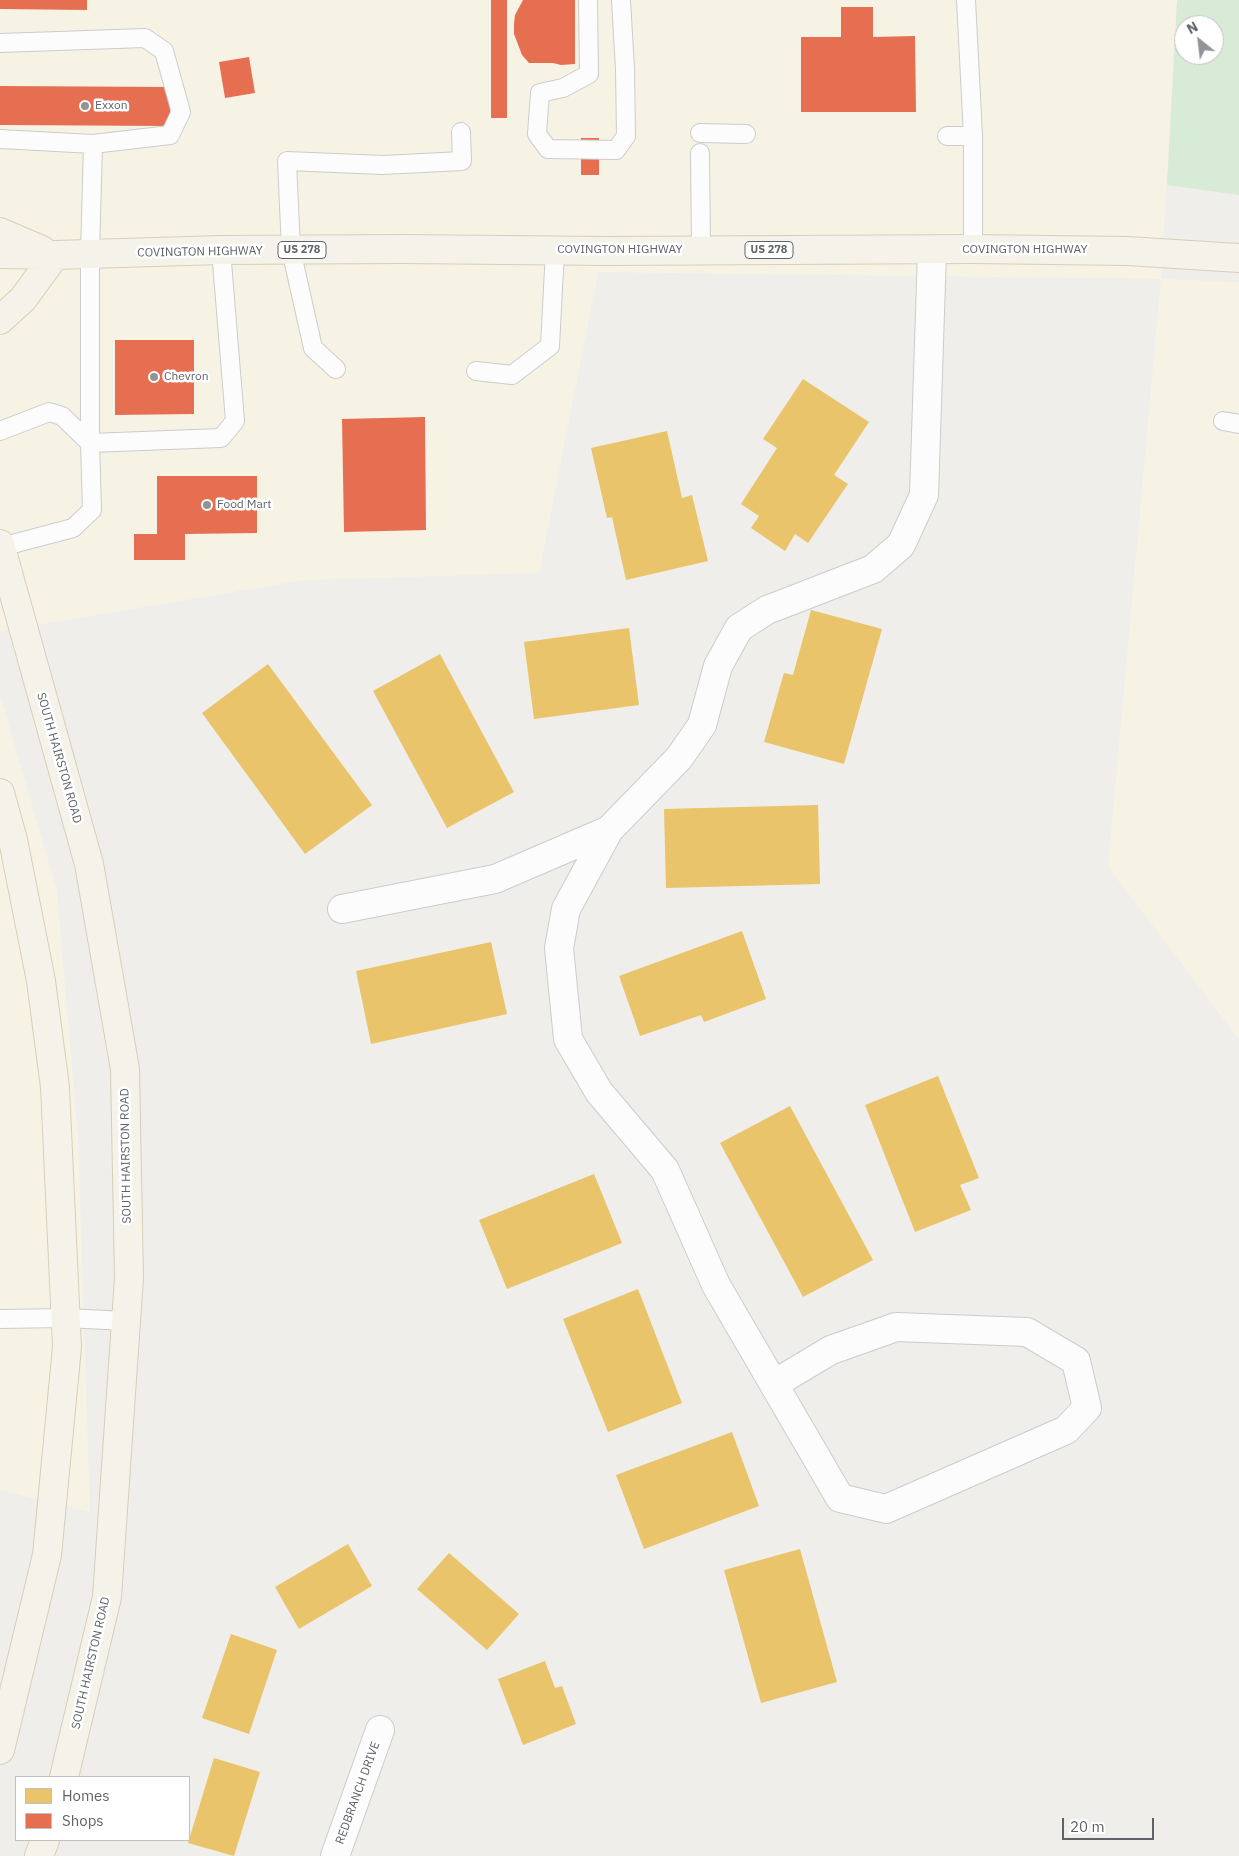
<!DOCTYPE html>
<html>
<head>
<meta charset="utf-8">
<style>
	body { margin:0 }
	#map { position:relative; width:1239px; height:1856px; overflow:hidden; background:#efeeea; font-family:"IBM Plex Sans",sans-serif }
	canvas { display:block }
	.legend { position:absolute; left:15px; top:1776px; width:175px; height:65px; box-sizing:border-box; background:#fff; border:1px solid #bfc1c3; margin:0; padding:6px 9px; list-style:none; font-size:15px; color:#5f6368 }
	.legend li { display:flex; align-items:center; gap:10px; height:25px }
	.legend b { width:25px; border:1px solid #bfc1c3 }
	.north { position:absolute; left:1174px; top:15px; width:50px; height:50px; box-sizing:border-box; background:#fff; border:1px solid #bfc1c3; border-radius:50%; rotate:331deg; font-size:14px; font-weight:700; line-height:20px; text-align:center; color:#5f6368 }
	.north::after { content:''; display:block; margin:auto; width:18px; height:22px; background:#919496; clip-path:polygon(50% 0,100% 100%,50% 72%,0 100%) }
	.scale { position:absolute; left:1062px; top:1818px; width:92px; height:22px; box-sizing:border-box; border:2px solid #5f6368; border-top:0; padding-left:6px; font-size:15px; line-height:18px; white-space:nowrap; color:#5f6368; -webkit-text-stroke:4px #fff; paint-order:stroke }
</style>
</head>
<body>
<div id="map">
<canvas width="1239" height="1856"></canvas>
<ul class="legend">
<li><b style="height:14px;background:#e9c46a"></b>Homes</li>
<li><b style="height:14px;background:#e76f51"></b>Shops</li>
</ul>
<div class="north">N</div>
<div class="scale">20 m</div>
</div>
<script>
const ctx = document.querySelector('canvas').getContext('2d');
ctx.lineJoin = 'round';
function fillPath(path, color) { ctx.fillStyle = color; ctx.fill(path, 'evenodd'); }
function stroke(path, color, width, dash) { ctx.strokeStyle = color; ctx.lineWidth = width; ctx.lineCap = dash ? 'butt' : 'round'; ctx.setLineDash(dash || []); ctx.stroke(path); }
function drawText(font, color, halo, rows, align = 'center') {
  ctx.font = font + ' "IBM Plex Sans",sans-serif'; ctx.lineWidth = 5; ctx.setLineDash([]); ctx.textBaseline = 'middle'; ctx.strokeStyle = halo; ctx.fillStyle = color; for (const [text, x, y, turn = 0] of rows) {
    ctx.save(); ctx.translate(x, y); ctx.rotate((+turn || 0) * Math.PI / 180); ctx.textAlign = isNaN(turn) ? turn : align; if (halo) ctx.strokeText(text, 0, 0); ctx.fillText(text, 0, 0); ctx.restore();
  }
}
const commercial = new Path2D(`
	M0 0H1177L1161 279 1239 282V1039L1108 867 1161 279 598 272 539 573 304 580 0 631Z
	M0 695 57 891 78 1139 90 1512 0 1490Z`);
const green = new Path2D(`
	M1177 0H1239V195L1167 185ZM1184 25H1214V55H1184Z`);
const homes = new Path2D(`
	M803 379 869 422 834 475 848 484 808 543 795 534 785 551 751 528 759 516 741 504 777 448 763 439Z
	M667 431 682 498 692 495 708 561 626 580 612 517 607 518 591 448Z
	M811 610 882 629 844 764 764 742 784 673 793 675Z
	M629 628 639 705 534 719 524 642Z
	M440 654 514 792 447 828 373 691Z
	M268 664 372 805 305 854 202 713Z
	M818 805 820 884 666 888 664 809Z
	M742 931 766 999 704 1022 701 1015 640 1036 619 976Z
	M491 942 507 1014 371 1044 356 971Z
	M938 1076 979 1178 960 1185 971 1210 915 1232 865 1105Z
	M790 1106 873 1260 803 1297 720 1143Z
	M594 1174 622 1243 507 1289 479 1220Z
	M638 1289 682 1403 608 1432 563 1319Z
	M732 1432 759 1506 644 1549 616 1475Z
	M348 1544 372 1586 299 1629 275 1587Z
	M800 1549 837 1682 761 1703 724 1570Z
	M449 1553 519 1614 487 1650 417 1589Z
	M231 1634 277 1650 249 1734 202 1718Z
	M545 1661 555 1688 562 1686 576 1724 523 1745 498 1679Z
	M214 1758 260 1772 234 1856 188 1843Z`);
const shops = new Path2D(`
	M0 0H87V10L0 9Z
	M491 0H507V118H491Z
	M523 0H575V64L561 65 553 63H529L522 55 514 34V24L515 15Z
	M841 7H873V37L915 36 916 112H801V37H841Z
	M249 57 255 93 225 98 219 62Z
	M0 86 170 87V126L0 125Z
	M581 138H599V175H581Z
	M115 340H194V414L115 415Z
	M425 417 426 530 344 532 342 419Z
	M157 476H257V533L185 534V560H134V534H157Z`);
const lane = new Path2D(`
	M588 0 589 74 563 88 540 93 537 134 548 149 616 150 626 136 625 69 621 0
	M966 0 973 136V249
	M0 43 145 38 164 51 181 112 170 135 93 144 90 254V443L221 438 235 421 221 250
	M700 133 746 134
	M947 136H973
	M0 139 93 144
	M700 153 701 250
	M336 369 313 348 291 250 287 161 383 165 462 161 461 132
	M476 371 512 375 550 346 555 250
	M1223 421 1239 424
	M0 431 49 412 62 416 90 443 92 510 73 528 1 547
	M0 1319 65 1318 126 1321`);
const street = new Path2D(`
	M342 909 495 879 609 830
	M774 1384 831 1350 896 1327 1027 1332 1076 1361 1087 1408 1066 1430 886 1509 840 1498 716 1285 665 1170 599 1092 568 1039 559 948 566 909 609 830 679 758 702 725 718 666 739 628 767 610 873 569 901 545 924 495 932 251
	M335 1856 380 1730`);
const primary = new Path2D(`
	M0 232 42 250
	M0 254 55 255 221 250 402 249 607 251 973 249 1127 251 1239 258
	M0 320 23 299 55 255
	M0 544 89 864 125 1069 129 1278 107 1597 64 1777
	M0 793 13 840 41 981 55 1087 67 1347 47 1555 0 1750
	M39 1856 45 1840`);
const markers = [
	[85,106,5,"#919496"],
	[154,377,5,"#919496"],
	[207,505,5,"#919496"]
];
const shields = [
	[302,250,48],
	[769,250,48]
];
const shieldNames = [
	["US 278",302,250],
	["US 278",769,250]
];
const poiNames = [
	["Exxon",95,106],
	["Chevron",164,377],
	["Food Mart",217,505]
];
const streetNames = [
	["COVINGTON HIGHWAY",620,250],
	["COVINGTON HIGHWAY",1025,250],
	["COVINGTON HIGHWAY",200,252,-1],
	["SOUTH HAIRSTON ROAD",59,758,74],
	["SOUTH HAIRSTON ROAD",126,1156,-91],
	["SOUTH HAIRSTON ROAD",91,1663,-77],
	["REDBRANCH DRIVE",358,1793,-70]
];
fillPath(commercial, '#f7f3e4');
fillPath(green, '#d8ebd6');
fillPath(homes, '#e9c46a');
fillPath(shops, '#e76f51');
stroke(lane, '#cbcccc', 20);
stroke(street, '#cbcccc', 30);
stroke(primary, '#d7ceb8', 30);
stroke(lane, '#fdfcfc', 18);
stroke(street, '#fdfcfc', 28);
stroke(primary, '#f4f2e9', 28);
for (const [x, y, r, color] of markers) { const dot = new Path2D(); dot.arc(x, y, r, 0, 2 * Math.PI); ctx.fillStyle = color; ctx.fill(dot); stroke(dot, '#fff', 2); }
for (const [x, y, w] of shields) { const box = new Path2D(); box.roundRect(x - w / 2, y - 8.5, w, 17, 4); ctx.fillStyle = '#fff'; ctx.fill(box); stroke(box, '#5f6368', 1); }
drawText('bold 11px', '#5f6368', null, shieldNames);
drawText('12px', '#5f6368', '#fff', poiNames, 'left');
drawText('12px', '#5f6368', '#fff', streetNames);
</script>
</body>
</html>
